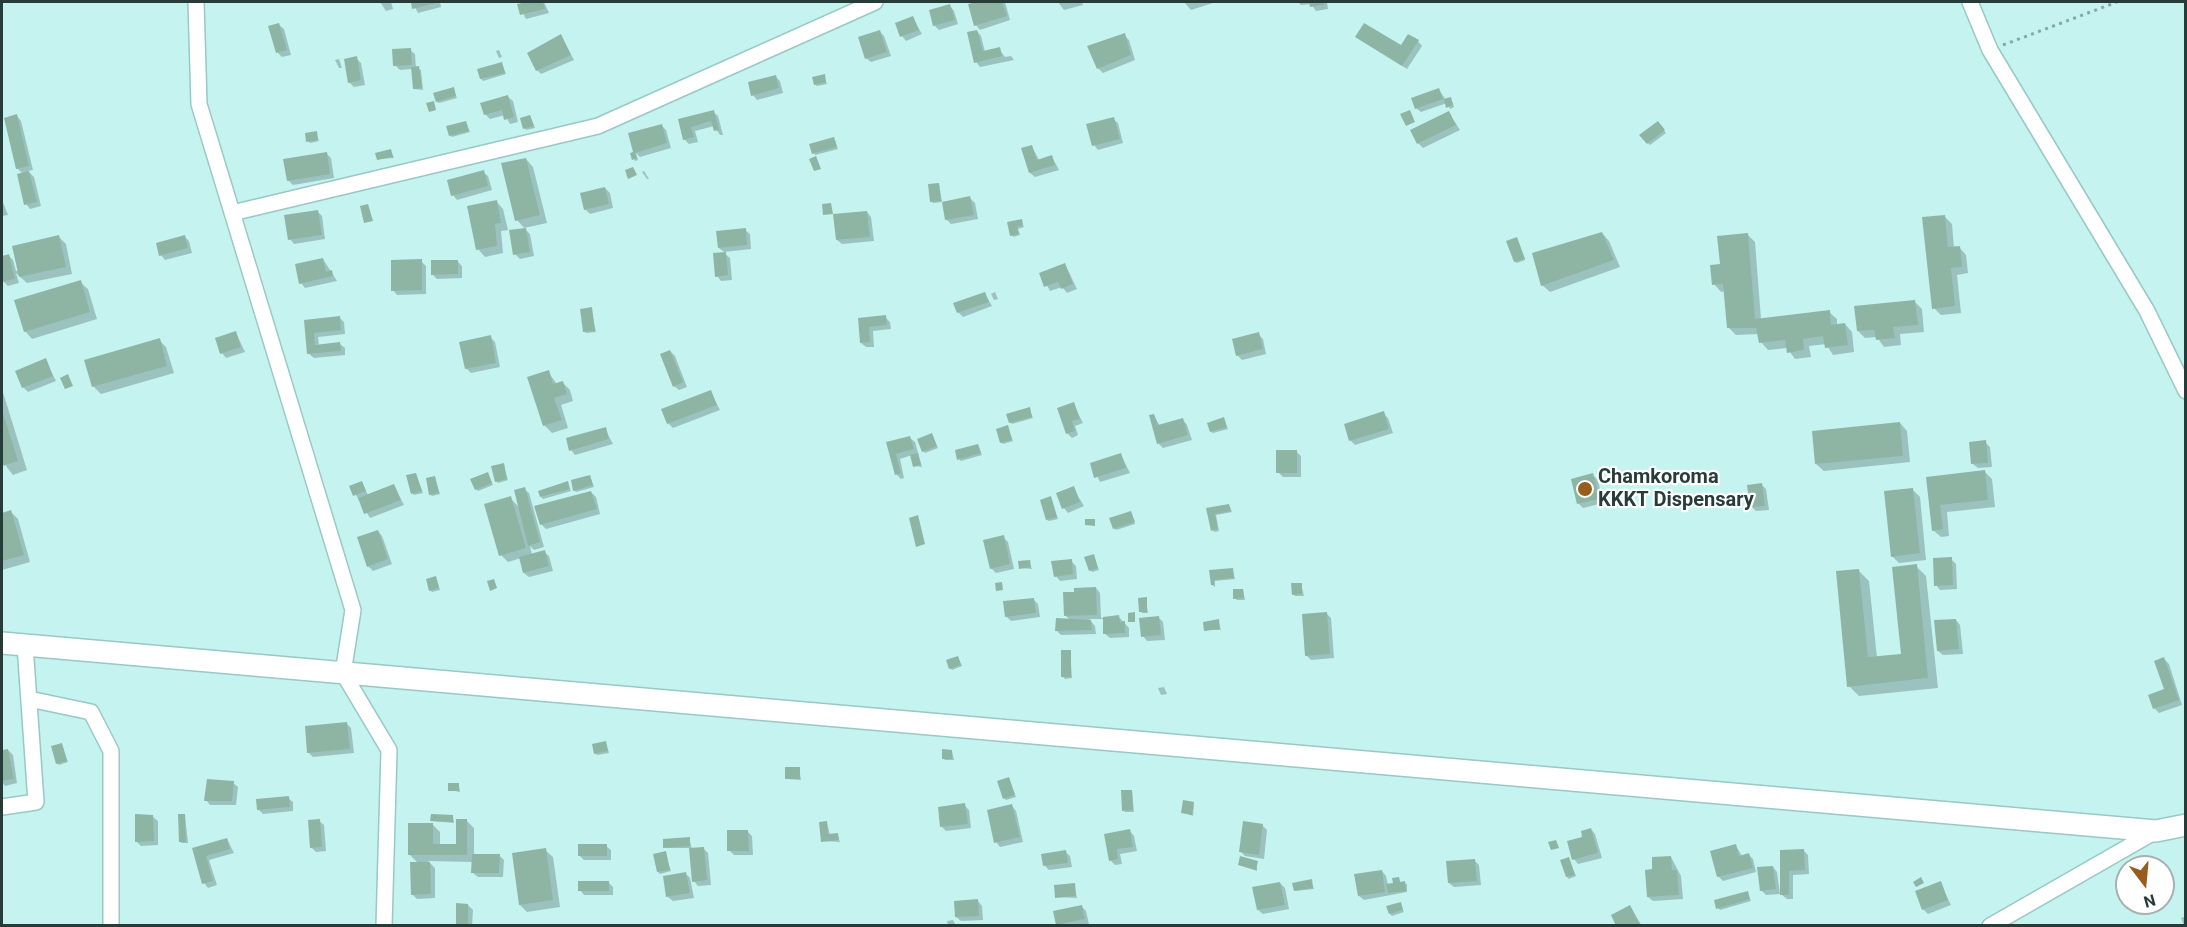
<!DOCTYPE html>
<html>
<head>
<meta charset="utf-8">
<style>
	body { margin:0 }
	#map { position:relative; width:2187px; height:927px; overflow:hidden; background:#c4f3f0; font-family:Roboto,sans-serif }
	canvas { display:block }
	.frame { position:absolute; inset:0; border:3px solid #273b39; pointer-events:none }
	.north { position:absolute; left:2115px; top:855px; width:60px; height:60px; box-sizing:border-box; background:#fff; border:2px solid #a9b1b0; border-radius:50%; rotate:164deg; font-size:16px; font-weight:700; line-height:24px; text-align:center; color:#273b39 }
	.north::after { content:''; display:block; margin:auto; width:21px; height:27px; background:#985d1d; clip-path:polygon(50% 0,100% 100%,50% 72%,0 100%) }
</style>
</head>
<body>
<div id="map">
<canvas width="2187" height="927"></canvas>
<div class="frame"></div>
<div class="north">N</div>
</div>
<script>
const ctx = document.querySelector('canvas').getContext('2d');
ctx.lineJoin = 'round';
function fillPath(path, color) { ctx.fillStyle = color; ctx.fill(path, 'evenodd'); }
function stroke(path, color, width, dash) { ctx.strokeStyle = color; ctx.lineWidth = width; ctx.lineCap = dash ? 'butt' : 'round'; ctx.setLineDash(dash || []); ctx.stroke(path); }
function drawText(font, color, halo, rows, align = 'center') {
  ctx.font = font + ' Roboto,sans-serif'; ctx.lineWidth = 4.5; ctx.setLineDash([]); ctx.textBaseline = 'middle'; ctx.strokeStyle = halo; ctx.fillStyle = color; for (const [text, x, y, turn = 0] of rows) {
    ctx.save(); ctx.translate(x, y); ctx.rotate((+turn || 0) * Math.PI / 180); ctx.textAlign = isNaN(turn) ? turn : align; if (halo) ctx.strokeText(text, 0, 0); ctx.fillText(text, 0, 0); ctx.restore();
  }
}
const shadow = new Path2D(`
	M380 2H391L393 9 386 11Z
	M412 2H440L441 7 418 13Z
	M532 2H544L549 13 526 19 519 5Z
	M981 2H1005L1010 20 980 30 976 25 970 5Z
	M1058 2H1082L1083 5 1064 10Z
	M1184 2H1216L1191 10Z
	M1298 2H1327L1328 9 1316 11 1311 4 1301 5Z
	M950 6 954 11 958 24 939 30 934 25Z
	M912 17 922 34 906 41 902 36Z
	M279 25 284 29 291 55 282 57 277 52Z
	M977 31 981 36 985 52 999 49 1005 57 1011 56 1014 60 980 67 976 62Z
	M880 32 884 36 891 56 871 62 866 58Z
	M1124 35 1129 40 1135 60 1103 73 1098 68Z
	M561 36 574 60 541 74 537 70Z
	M1357 37 1401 47 1418 41 1422 46 1407 69Z
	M410 50 415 54 416 68 421 70 423 90 414 89 412 69 400 70 395 65Z
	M499 50 502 57 499 58 496 51Z
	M356 58 361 63 365 85 354 87 349 82Z
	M339 59 342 68H339L335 60Z
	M502 64 506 74 483 81 481 79Z
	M775 76 780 81 783 93 757 100 753 95Z
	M824 76 827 84 817 86 815 84Z
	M453 89 457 98 439 103 437 102Z
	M1439 90 1446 100 1452 101 1454 107 1450 109 1447 103 1421 112 1416 108Z
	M508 97 513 101 518 122 510 124 505 115 490 119 485 114Z
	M713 112 718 116 723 135H720L714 126 695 131 698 142 689 144 684 139 679 121Z
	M1449 113 1460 130 1423 148 1418 143Z
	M17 116 21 121 33 170 28 171 34 177 41 206 30 209 26 204 23 174 17 168Z
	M530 116 535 128 526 130 525 128Z
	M1113 119 1118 123 1123 143 1098 150 1094 145Z
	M466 122 470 132 452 137 450 135Z
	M1658 123 1666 133 1650 145 1641 136Z
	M661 125 666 130 671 148 640 157 636 153 638 160 635 161 632 155 635 154 630 134Z
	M316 132 319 141 310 143 308 141Z
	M834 138 838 149 815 155 814 153Z
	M1032 147 1039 160 1052 157 1059 170 1035 177 1030 173 1023 149Z
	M391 151 394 158 378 159Z
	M326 153 331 158 334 178 293 185 288 180Z
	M526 159 533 167 547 223 524 228 530 234 534 256 520 259 515 254 525 229 517 220Z
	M644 171 649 179H647L642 172Z
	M483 172 488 176 492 190 457 200 453 195Z
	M939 184 942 202 933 203 931 201Z
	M605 188 610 193 613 208 590 214 585 209Z
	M970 198 975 203 978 219 951 224 946 219Z
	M2 200 8 215 2 216Z
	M496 201 503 209 508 230 501 231 503 253 485 257 478 249Z
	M317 211 322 216 325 239 294 244 290 239Z
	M867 212 871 217 874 241 842 244 837 240Z
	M1944 216 1952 224 1954 248 1959 247 1966 255 1968 273 1957 275 1961 313 1941 315 1934 308Z
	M1021 220 1024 227 1018 229 1020 235 1013 237 1012 235Z
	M745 230 750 234 751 249 724 252 719 248Z
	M1602 233 1609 241 1620 267 1550 292 1542 285Z
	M1748 235 1755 242 1761 319 1829 312 1837 319V325L1845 324 1852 332 1854 352 1833 355 1826 344 1809 346 1811 357 1795 359 1787 348 1768 350 1761 342 1759 334 1736 335 1728 327 1725 291 1721 292 1714 284 1721 265Z
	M184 236 189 241 192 253 165 260 161 255Z
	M59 237 66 244 72 274 27 283 16 273 19 283 8 286 3 281 2 257 9 256 13 260 16 271 19 270Z
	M1517 239 1525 260 1517 263 1515 262Z
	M725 254 730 258 732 280 721 281 717 276Z
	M323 259 337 281 305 288 301 283Z
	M421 261 426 266V294L397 295 393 290Z
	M458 262 462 266V278L437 279 432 274Z
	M1065 264 1077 289 1067 293 1062 287 1050 291 1041 274Z
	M80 282 88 289 97 319 32 339 25 331Z
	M995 292 998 299 994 300 991 294Z
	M985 294 992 306 963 317 958 312Z
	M1915 302 1922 309 1924 332 1900 334 1901 345 1884 347 1877 337 1865 338 1858 331Z
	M591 309 596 332 586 333 584 331Z
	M339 317 344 322 345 334 318 337 319 346 340 344 345 348V355L314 358 309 354 305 321Z
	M885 317 890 322 891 329 873 331 874 347H866L861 343 859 319Z
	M236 333 245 352 226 358 222 353Z
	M1258 334 1263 339 1266 354 1242 360 1237 355Z
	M490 337 495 342 500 367 471 373 466 368Z
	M159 340 166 347 174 373 101 394 94 387 86 361Z
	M670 351 675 356 687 387 679 390 674 386Z
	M45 360 56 381 28 392 23 387Z
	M548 372 557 384 562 382 570 390 573 401 561 405 568 428 552 433 544 425Z
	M2 389 27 470 13 475 2 461Z
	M710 391 720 410 673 428 668 423Z
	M1073 404 1083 423 1075 426 1078 435 1072 438 1067 433Z
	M1029 409 1033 418 1012 424 1010 422Z
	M1383 413 1388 418 1393 433 1355 445 1351 441 1346 425Z
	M1154 416 1160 426 1183 420 1187 425 1192 440 1163 448 1158 443Z
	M1223 419 1228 429 1213 433 1211 432Z
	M1900 423 1907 431 1910 462 1824 471 1816 464Z
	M1008 427 1013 441 1003 444 1001 442Z
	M605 429 613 444 575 455 571 450Z
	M933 437 938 448 925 453 923 451Z
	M910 438 915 442 922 467 915 466 912 455 900 459 904 478 901 479 896 474 888 443Z
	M1985 442 1990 447 1992 467 1978 468 1973 464Z
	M978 445 982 455 961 461 959 459Z
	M1296 451 1301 456V477H1283L1278 472Z
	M1121 455 1130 473 1100 482 1091 464Z
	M503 465 508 480 498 483 496 481Z
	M1985 472 1992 479 1995 507 1947 512 1949 536 1941 537 1933 530 1927 478Z
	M416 475 423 493 414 495 412 493Z
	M1593 475 1598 480 1603 503 1583 508 1579 504 1573 480Z
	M489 476 493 485 478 491 476 489Z
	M590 477 594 487 576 492 574 490Z
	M435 478 440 494 432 496 430 494Z
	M362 483 368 495 394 486 404 505 370 518 351 487Z
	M567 483 571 491 543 499 541 497Z
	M1762 485 1766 489 1769 510 1756 511 1751 506Z
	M1073 488 1084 506 1068 513 1064 508Z
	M524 489 529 493 544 547 534 550 530 546 532 555 544 552 549 556 553 571 529 577 524 573 521 558 508 562 501 555 510 498 520 508Z
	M1912 489 1920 497 1926 560 1899 563 1892 556Z
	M591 492 596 497 600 514 546 529 541 524Z
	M1051 498 1058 519 1049 521 1047 520Z
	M1229 505 1232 512 1216 515 1219 531 1214 532 1208 509Z
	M11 512 18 519 30 562 2 570V514Z
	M1131 513 1135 524 1116 530 1114 528Z
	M378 531 382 536 392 564 373 571 368 566Z
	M1003 537 1008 542 1014 569 996 573 991 568Z
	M1093 555 1099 570 1092 572 1090 570Z
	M1951 559 1956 564 1957 589 1940 590 1936 585Z
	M1029 561 1032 569 1020 568Z
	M1071 561 1076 566 1077 579 1060 581 1056 576Z
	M1916 566 1926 576 1938 688 1859 696 1849 686 1859 571 1869 581 1877 658 1902 655Z
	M1233 570 1235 579 1215 581V587L1212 585 1211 571Z
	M437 580 440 590 432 592 430 590Z
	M1301 584 1304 596H1295L1293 594Z
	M1096 588 1100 593 1101 618 1119 617 1129 628V637L1110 638 1105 634 1104 619H1089L1095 626 1096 634 1061 635 1056 630 1070 620 1065 615Z
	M1243 590 1245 600H1237L1235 598Z
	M1033 599 1038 604 1040 617 1011 621 1006 616Z
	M1146 599 1148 613H1142L1140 611Z
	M1326 613 1331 618 1334 658 1311 660 1306 655Z
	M1159 618 1163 622 1165 640 1147 641 1143 636Z
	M1956 620 1960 625 1963 654 1943 655 1938 651Z
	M1218 621 1221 630H1206Z
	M1070 651 1072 678 1065 679 1063 677Z
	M958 657 962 666 952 670 950 668Z
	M2164 659 2169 664 2182 705 2159 713 2154 708 2166 690Z
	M1164 687 1167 694 1161 695 1158 688Z
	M347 724 351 728 354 753 313 757 308 752Z
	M606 743 609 753 597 755 595 753Z
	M62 745 68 762 59 765 57 763Z
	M8 750 13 755 17 783 5 786 2 782V751Z
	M952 751 954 760H945L943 758Z
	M799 768 801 780 787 779Z
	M1009 779 1016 797 1006 800 1004 798Z
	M233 783 238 787 236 805H210L206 800Z
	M459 785 460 792 449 790Z
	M1132 791 1134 812H1125L1123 810Z
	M288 798 293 802V811L263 814 258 809Z
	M1194 804 1193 816 1182 812Z
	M964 805 969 810 971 828 946 831 942 827Z
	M1012 806 1016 811 1023 842 1000 847 996 842Z
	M185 816 188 843H182L180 842Z
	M453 816 454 823 432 821Z
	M153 817 158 821V845L141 846 136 841Z
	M319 821 324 825 326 851 316 852 311 847Z
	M467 821 474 828V855H499L504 860 503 877H478L473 873V862L428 861 435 868V898L417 899 412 894 418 863 409 854 432 824 440 832V846H457Z
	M827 823 830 835 837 834 840 842 823 841Z
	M1263 826 1267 830 1264 859 1245 856 1241 852Z
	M1591 829 1595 834 1602 858 1578 864 1574 859Z
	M747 831 752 836 753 855H734L729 850Z
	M1130 831 1134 836 1137 851 1120 854 1122 864 1115 865 1110 860 1106 835Z
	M689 838 692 849 703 848 708 853 711 885 698 886 694 881 691 848H665Z
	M227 839 234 853 209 860 217 885 208 888 204 883 193 849Z
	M606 846 611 850V860H584L579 855Z
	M1736 846 1742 856 1749 855 1753 859 1756 872 1723 881 1718 876Z
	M545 850 553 857 560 907 527 912 520 905Z
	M1781 851H1804L1808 855 1809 874 1793 875V899H1787L1782 895Z
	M1065 852 1070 856 1072 867 1049 870 1045 866Z
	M665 853 671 871 660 874 658 872Z
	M1671 857 1681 876 1683 899 1653 901 1648 897 1654 871Z
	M1569 859 1576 876 1569 879 1567 877Z
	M1474 860 1479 865 1481 885 1454 887 1449 883Z
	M1257 862V871L1239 865Z
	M1773 867 1777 872 1780 894 1766 895 1761 890Z
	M1382 871 1386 876 1388 885 1395 884 1399 879 1401 883 1407 884V892L1364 900 1359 896Z
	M686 874 690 878 694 898 673 901 668 897Z
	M1311 881 1314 889 1295 891Z
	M608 882 613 887V895H584L580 890Z
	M1280 883 1285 888 1289 909 1263 914 1258 910Z
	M1940 883 1951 905 1928 914 1923 909Z
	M1074 885 1077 898 1057 897Z
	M1747 893 1751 901 1720 910 1718 908Z
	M978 901 982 906 983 920 961 921 956 917Z
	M1400 903 1404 912 1392 916 1390 914Z
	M468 905 473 910 472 926H458Z
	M1081 906 1086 911 1089 924 1057 925Z
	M1630 907 1642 926H1618Z
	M2186 916V926H2184L2181 918Z
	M953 920 956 926H948L947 921Z`);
const building = new Path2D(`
	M411 2H440L412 9Z
	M526 2H543L545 9 520 15 517 4Z
	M976 2H1002L1007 16 974 26 968 4Z
	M1309 2H1324V5L1310 7Z
	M950 4 955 20 933 26 929 10Z
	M913 16 919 30 900 37 895 23Z
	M279 23 287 50 276 53 268 26Z
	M1364 23 1401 45 1408 34 1419 40 1402 66 1355 37Z
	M880 30 887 52 865 59 858 37Z
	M977 30 983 51 1000 47 1002 56 974 63 967 32Z
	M1125 33 1131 55 1097 69 1087 46Z
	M561 34 571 55 536 71 527 53Z
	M411 48 412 65 393 66 392 49Z
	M357 56 361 80 348 83 344 59Z
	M502 62 505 73 480 79 477 69Z
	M419 66 422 88 413 89 411 67Z
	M825 74 826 82 814 85 812 77Z
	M776 75 779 88 751 96 748 82Z
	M454 87 456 96 436 102 433 93Z
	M1439 88 1443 99 1415 109 1411 98Z
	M508 95 514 117 504 120 502 110 484 115 480 103Z
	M1451 97 1453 105 1446 108 1444 99Z
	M434 101 436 110 429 112 426 103Z
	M714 110 719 130 714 131 711 121 691 127 694 137 683 140 678 119Z
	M1410 110 1415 122 1406 126 1400 114Z
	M1449 111 1456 125 1417 144 1410 130Z
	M17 114 29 166 16 169 4 118Z
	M530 115 534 126 523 129 520 118Z
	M1114 117 1120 139 1092 146 1086 124Z
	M466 121 469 131 449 136 446 126Z
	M1658 121 1665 130 1647 144 1639 135Z
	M662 124 667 143 635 153 637 158 632 160 630 153 633 152 628 133Z
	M317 131 318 140 306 142 305 133Z
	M834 137 837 147 812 154 809 144Z
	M1032 145 1037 160 1052 155 1055 165 1029 173 1021 148Z
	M391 149 393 157 377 160 375 153Z
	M327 152 330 174 287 181 283 159Z
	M816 156 821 169 814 171 809 159Z
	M526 158 540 215 515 221 501 163Z
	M633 167 637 175 628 179 625 170Z
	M484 170 488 186 451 196 447 180Z
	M29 171 37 202 24 205 17 174Z
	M939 183 941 201 930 202 928 184Z
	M605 187 609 204 584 210 580 193Z
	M970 196 974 215 945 220 942 202Z
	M497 200 501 223 495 224 497 246 476 250 467 206Z
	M831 203 833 214 823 215 822 204Z
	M368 204 373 221 364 223 360 206Z
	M318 210 322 235 288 240 284 215Z
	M867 211 870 237 836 240 833 214Z
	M1945 215 1948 247 1960 246 1962 267 1951 268 1955 306 1932 309 1922 217Z
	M1022 219 1023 225 1017 227 1019 234 1010 236 1007 222Z
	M526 228 530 252 513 255 509 230Z
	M746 228 747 245 718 248 716 231Z
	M1602 232 1614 260 1541 286 1532 253Z
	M1748 233 1755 319 1830 310 1831 325 1845 323 1848 345 1825 348 1823 336 1803 339 1804 350 1787 353 1785 340 1759 343 1756 328H1727L1723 284 1712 285 1710 265 1720 264 1717 236Z
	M59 235 66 267 19 277 12 246Z
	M185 235 188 248 159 256 156 243Z
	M1517 237 1525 259 1514 262 1506 241Z
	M726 252 728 275 715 277 713 253Z
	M9 254 15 279 2 282V256Z
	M323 258 326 272 332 270 333 276 299 284 295 264Z
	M422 259V290L391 291V260Z
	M431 260H458V274L431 275Z
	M1065 263 1073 284 1061 289 1058 282 1044 287 1039 273Z
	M81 280 90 312 24 332 14 300Z
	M985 292 989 302 957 313 953 303Z
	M1915 300 1918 325 1893 327 1895 338 1876 340 1874 330 1857 331 1854 306Z
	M592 307 595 331 583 332 580 309Z
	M886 315 887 325 869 327 870 342 860 343 858 318Z
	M340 316 341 330 314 333 315 345 340 342 341 351 307 354 304 320Z
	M236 331 241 347 220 354 215 338Z
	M1259 332 1263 349 1236 356 1232 339Z
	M491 335 496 363 465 369 459 342Z
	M160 338 167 366 92 387 84 360Z
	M670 350 683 382 673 387 660 354Z
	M46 358 53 376 22 388 15 371Z
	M549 370 553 384 563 381 567 394 554 398 562 420 543 426 527 377Z
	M68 374 73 386 65 389 60 378Z
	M711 390 717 405 667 424 661 409Z
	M1074 402 1080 419 1072 421 1075 431 1066 434 1057 408Z
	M1030 407 1032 417 1009 423 1006 414Z
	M2 410 18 461 2 466Z
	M1384 411 1389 429 1349 441 1344 424Z
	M1154 414 1158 425 1183 418 1188 435 1157 444 1149 415Z
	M1224 417 1227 427 1210 432 1207 423Z
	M1900 422 1903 456 1815 464 1812 431Z
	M1008 425 1012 440 1000 443 996 429Z
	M606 427 609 439 569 451 566 438Z
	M932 433 937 446 922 452 917 439Z
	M910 436 914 449 896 454 901 473 895 475 886 442Z
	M1986 440 1988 463 1971 464 1969 442Z
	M978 444 981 453 957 460 955 450Z
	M1276 450H1297V473H1276Z
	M918 453 921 465 913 467 910 455Z
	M1121 453 1126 468 1094 478 1090 463Z
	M504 463 507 479 495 482 491 466Z
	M1985 470 1988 500 1940 505 1943 529 1932 531 1926 477Z
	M488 472 492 483 475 490 470 479Z
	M416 473 422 491 411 494 406 475Z
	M1593 473 1600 499 1577 504 1571 479Z
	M590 475 593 485 573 491 571 480Z
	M435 476 439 493 429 495 426 478Z
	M362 481 366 491 353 496 349 486Z
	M568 481 570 489 540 497 538 491Z
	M1762 483 1765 506 1750 507 1747 485Z
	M394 484 401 500 364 514 358 498Z
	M1074 486 1080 502 1062 509 1056 493Z
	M525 487 540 542 528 546 514 490Z
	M1913 488 1920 553 1891 557 1884 491Z
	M591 491 597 509 540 525 534 506Z
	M511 496 526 548 499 556 484 504Z
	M1051 496 1057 517 1046 520 1040 500Z
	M1229 504 1231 511 1215 514 1218 529 1211 531 1206 508Z
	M11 510 24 555 2 561V513Z
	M1131 511 1135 522 1113 529 1109 518Z
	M918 515 925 544 916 547 909 518Z
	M1085 519H1095V526L1085 525Z
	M378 530 388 559 367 567 357 537Z
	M1004 535 1010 564 990 569 983 540Z
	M545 550 549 566 523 573 519 557Z
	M1094 554 1098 568 1089 571 1084 557Z
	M1952 557 1953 585 1934 586 1933 558Z
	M1072 559 1073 574 1054 577 1051 561Z
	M1030 560 1031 567 1019 569 1018 561Z
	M1917 564 1928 678 1847 687 1836 571 1859 569 1868 657 1901 654 1892 567Z
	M1233 568 1234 578 1214 580V585H1211L1209 570Z
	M436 576 439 588 429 591 426 579Z
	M494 579 497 588 490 591 487 581Z
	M1002 582 1003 590 996 591 995 583Z
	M1291 583H1302V594L1292 595Z
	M1096 587 1097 615 1064 616 1063 592H1074V588Z
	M1233 589H1243L1244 598 1233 599Z
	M1147 597V612H1139L1138 598Z
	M1034 598 1036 613 1005 617 1003 601Z
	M1135 612V622H1128V613Z
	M1327 612 1330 654 1305 656 1302 614Z
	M1119 615 1120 622 1125 621V633L1103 634V617Z
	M1159 616 1161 635 1141 637 1139 618Z
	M1056 618 1091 620 1092 630 1055 631Z
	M1219 619 1220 629 1204 631 1203 622Z
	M1956 619 1959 649 1937 651 1934 620Z
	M1061 650H1071V677H1061Z
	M958 656 961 665 949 669 946 660Z
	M2164 657 2179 700 2153 709 2148 695 2164 689 2154 661Z
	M347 722 350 749 307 753 305 726Z
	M606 741 608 751 594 754 592 744Z
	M62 743 67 761 56 764 51 746Z
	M8 749 14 779 2 781V750Z
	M942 749 952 750V759H942Z
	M785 767H800V779H785Z
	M1009 777 1015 795 1003 799 997 781Z
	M207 779 234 781 232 801H204Z
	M448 783H459V791H448Z
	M1121 790H1132L1133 810 1122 811Z
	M289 796 290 807 257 810 256 799Z
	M1183 800 1194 802 1192 815 1181 813Z
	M965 803 968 824 940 827 938 807Z
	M1012 804 1020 837 994 843 987 810Z
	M135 814 153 815 154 841 135 842Z
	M178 814H185L186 842H179Z
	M431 814 453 815V822L430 821Z
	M320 819 322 847 310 848 308 820Z
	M456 819H467V855H408V823H433V844H456Z
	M827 821 828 834 838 833 839 840 821 842 819 822Z
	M1243 821 1263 824 1259 855 1239 852Z
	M1591 828 1598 853 1572 860 1567 841 1582 837 1581 831Z
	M1130 829 1133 847 1117 849 1118 859 1109 861 1104 834Z
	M727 830H748L749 851H727Z
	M690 837V846L663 848V839Z
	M227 838 230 849 206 856 213 881 202 884 192 848Z
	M1556 840 1559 848 1551 850 1548 842Z
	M578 844H607V856H578Z
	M1736 844 1739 856 1749 853 1753 868 1717 877 1710 851Z
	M704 847 707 880 692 882 689 848Z
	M546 848 553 900 519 905 512 853Z
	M1804 849 1805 870 1789 871V895H1780V850Z
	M1066 850 1068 863 1043 866 1041 854Z
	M666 851 670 870 657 872 653 854Z
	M472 854H500L499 873H471Z
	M1240 856 1258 861 1256 870 1238 865Z
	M1671 856 1672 870H1677L1679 895 1647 897 1645 870 1652 869V857Z
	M1569 857 1575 875 1566 877 1560 860Z
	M1475 859 1477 881 1448 883 1446 861Z
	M410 862H430L431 894 411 895Z
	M1773 866 1776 889 1760 891 1757 867Z
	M1382 870 1385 892 1358 896 1354 874Z
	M686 872 690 893 666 897 663 876Z
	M1399 877 1400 882 1405 881 1406 891 1388 893 1386 884 1393 883 1392 878Z
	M1921 877 1924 883 1916 887 1913 882Z
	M1312 879 1313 888 1294 891 1292 883Z
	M578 881H609V891H578Z
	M1941 881 1948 900 1922 910 1915 891Z
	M1280 882 1285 905 1257 910 1252 887Z
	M1075 883 1076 896 1055 898 1054 885Z
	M1748 891 1750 899 1716 909 1714 900Z
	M978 899 979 916 955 917 954 901Z
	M1401 902 1403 910 1389 914 1386 906Z
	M456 903 468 904V926H456Z
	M1082 905 1085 919 1056 925 1053 911Z
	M1630 905 1641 926H1616L1611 915Z`);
const path = new Path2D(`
	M2003 45 2117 2`);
const street = new Path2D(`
	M196 2 199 104 353 610 343 673 389 750 384 926
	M1970 2 1990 50 2147 311 2186 391
	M232 213 598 126 875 2
	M29 699 91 712 111 751V926
	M2 807 36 802 25 645
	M1990 926 2156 831`);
const secondary = new Path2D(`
	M2 643 2156 831 2186 825`);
const markers = [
	[1585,489,8,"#985d1d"]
];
const poiNames = [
	["Chamkoroma",1598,478],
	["KKKT Dispensary",1598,501]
];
fillPath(shadow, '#0003');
fillPath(building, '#8eb5a4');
stroke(street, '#99c8c5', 18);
stroke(secondary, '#99c8c5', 24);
stroke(path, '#84a8a6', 3, [3, 4.5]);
stroke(street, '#fff', 15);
stroke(secondary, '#fff', 21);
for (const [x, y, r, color] of markers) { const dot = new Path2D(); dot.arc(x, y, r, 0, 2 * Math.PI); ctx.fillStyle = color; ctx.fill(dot); stroke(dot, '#fff', 2); }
drawText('bold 20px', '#273b39', '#fff', poiNames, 'left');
</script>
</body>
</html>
